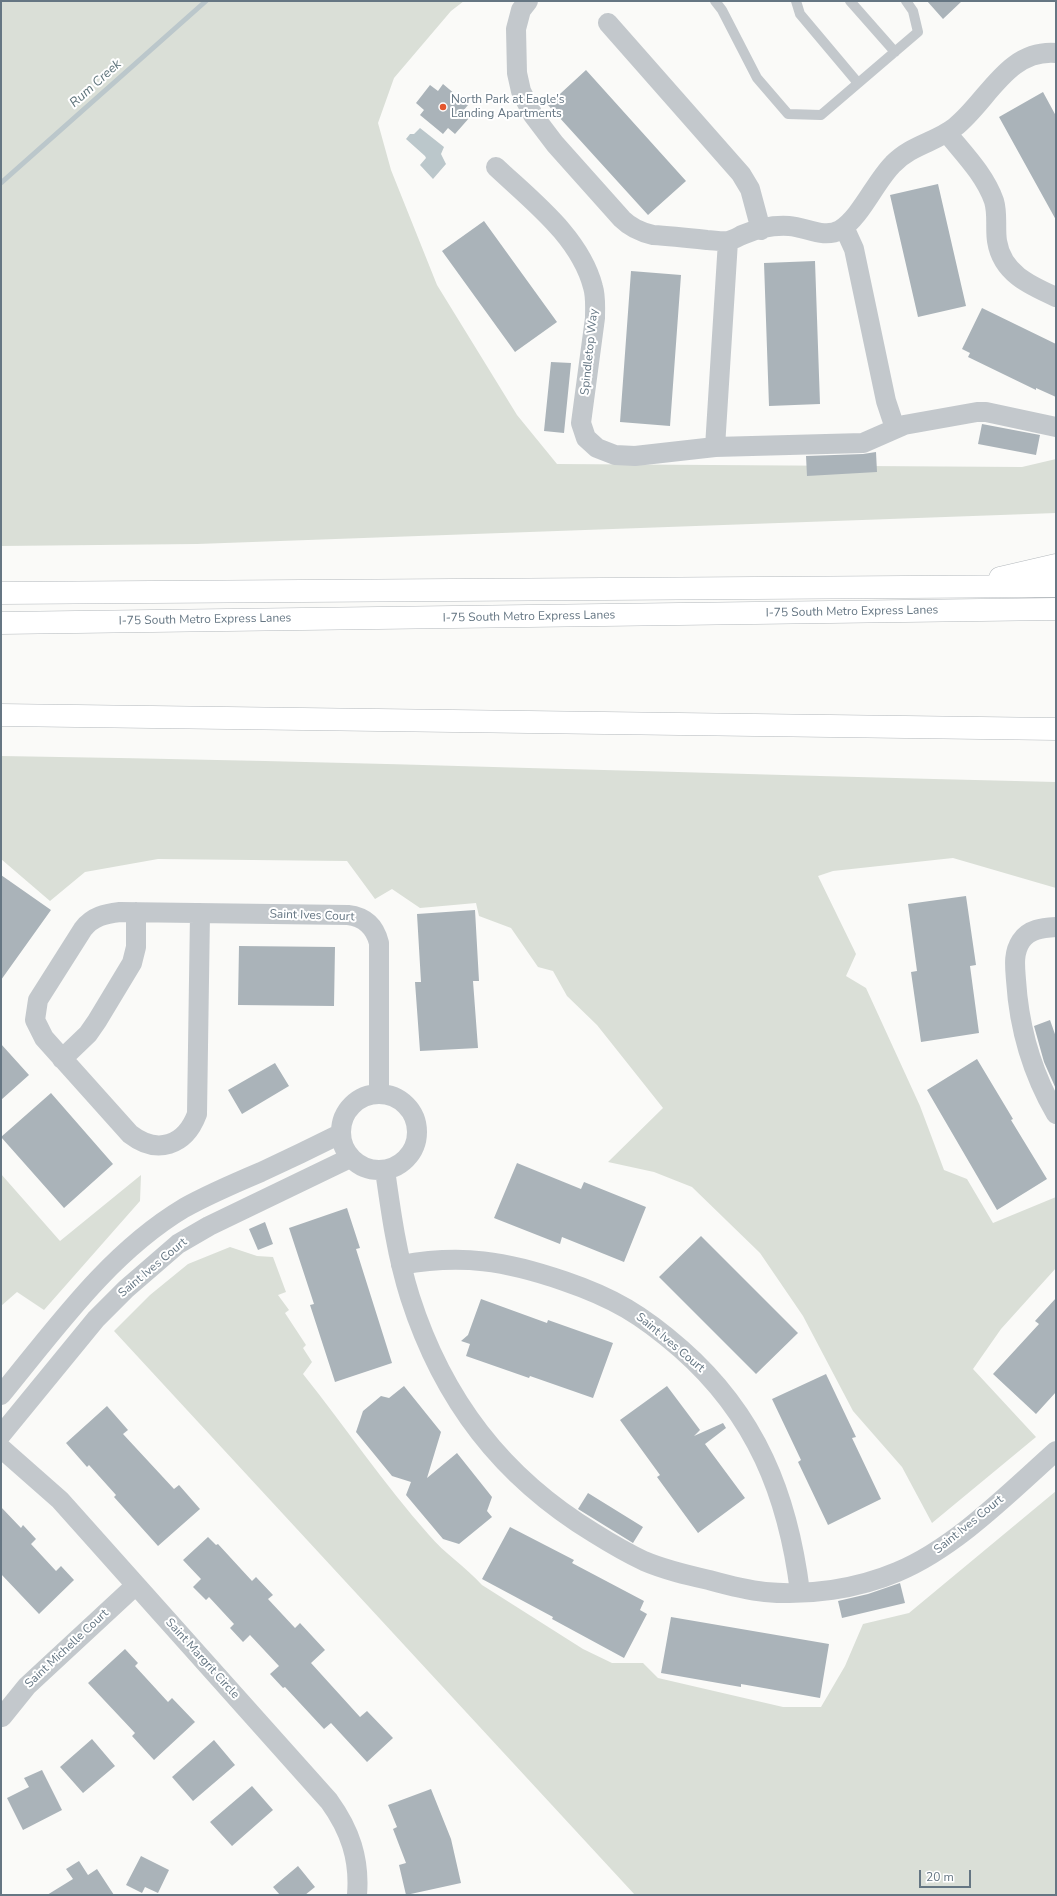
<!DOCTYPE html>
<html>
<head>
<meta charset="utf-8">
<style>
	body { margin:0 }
	#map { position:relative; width:1057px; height:1896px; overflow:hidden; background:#fafaf8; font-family:"Nunito Sans",sans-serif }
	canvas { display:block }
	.frame { position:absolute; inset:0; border:2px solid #657683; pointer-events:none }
	.scale { position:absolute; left:919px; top:1870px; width:52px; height:18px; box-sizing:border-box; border:2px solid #657683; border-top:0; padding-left:5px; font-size:12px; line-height:14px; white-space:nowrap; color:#657683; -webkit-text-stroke:3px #fff; paint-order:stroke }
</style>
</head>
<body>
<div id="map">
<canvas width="1057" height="1896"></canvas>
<div class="frame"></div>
<div class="scale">20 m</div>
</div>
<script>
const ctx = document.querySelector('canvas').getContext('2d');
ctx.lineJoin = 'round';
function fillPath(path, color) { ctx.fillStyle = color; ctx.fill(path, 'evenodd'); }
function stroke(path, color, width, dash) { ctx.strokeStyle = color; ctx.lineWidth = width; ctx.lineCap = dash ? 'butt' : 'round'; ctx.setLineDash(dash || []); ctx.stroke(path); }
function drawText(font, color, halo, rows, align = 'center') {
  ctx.font = font + ' "Nunito Sans",sans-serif'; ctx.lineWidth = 4; ctx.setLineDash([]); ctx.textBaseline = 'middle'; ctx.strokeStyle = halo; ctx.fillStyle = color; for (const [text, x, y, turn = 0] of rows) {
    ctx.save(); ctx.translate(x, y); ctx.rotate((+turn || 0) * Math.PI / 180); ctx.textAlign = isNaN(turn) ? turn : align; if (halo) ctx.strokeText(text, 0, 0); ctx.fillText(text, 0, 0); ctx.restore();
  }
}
const green = new Path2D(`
	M1 1H464L451 11 394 78 378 123 391 170 437 285 517 415 557 464 1022 467 1056 459V513L197 544 1 546Z
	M1 756C353 761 704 774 1056 782V888L953 858 833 871 818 876 856 954 846 976 866 988 920 1106 944 1170 967 1179 993 1223 1056 1197V1268L1001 1329 973 1369 1036 1437 932 1523 902 1467 853 1411 803 1316 760 1253 692 1187 654 1172 608 1162 663 1108 597 1025 567 996 553 971 538 967 511 928 479 916 476 903 420 908 392 889 375 899 347 861 158 859 85 872 50 901 1 859Z
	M1 1174 60 1241 141 1175 140 1201 44 1310 17 1292 1 1306Z
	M230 1247 257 1256 273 1257 286 1292 278 1295 289 1310 285 1313 306 1345 303 1348 312 1362 303 1374C346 1428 384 1484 429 1535 444 1553 466 1567 482 1585L583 1649 612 1663H643L658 1678 783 1707H821L845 1666 863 1624 909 1613 1056 1491V1895H635L114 1331 150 1295 188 1264Z`);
const water = new Path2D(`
	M420 128 444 147 441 154 446 164 433 179 420 165 426 158 425 156 406 139 410 134H414Z`);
const stream = new Path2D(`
	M1 183 206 1`);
const building = new Path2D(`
	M927 1H962L943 19Z
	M586 70 686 181 648 215 548 105Z
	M443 84 468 105 463 111 470 117 455 134 448 128 443 134 420 115 424 110 416 103 430 85 438 91Z
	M1043 92 1056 116V220L999 117Z
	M938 184 966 306 918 317 890 195Z
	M484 221 557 322 515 352 442 251Z
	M815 261 820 404 769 406 764 263Z
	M631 271 681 275 670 426 620 422Z
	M982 308 1056 344V397L1036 388V390L968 357 970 353 962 349Z
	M551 362 571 363 564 433 544 431Z
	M982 424 1040 435 1036 455 978 444Z
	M876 452 877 472 807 476 806 456 863 454Z
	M1 875 51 910 1 980Z
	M966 896 976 965 970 966 979 1033 921 1042 911 972 917 971 908 904Z
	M475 910 479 981H473L478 1048 420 1051 415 982H421L417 914Z
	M239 946 335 947 334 1006 238 1005Z
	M1050 1020 1056 1037V1089L1044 1062 1034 1026Z
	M1 1044 29 1075 1 1100Z
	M977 1059 1013 1119 1011 1120 1047 1179 997 1210 927 1090Z
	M275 1063 289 1086 242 1114 228 1090Z
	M51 1093 113 1164 64 1208 1 1137Z
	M517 1163 581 1189 584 1182 646 1207 624 1262 562 1237 560 1244 494 1218Z
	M347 1208 360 1248 356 1249 392 1363 335 1382 310 1305 314 1304 289 1228Z
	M265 1222 273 1244 258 1250 249 1229Z
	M701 1236 798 1333 756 1374 659 1277Z
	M1056 1298V1392L1036 1414 993 1374 1039 1324 1035 1321Z
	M481 1299 547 1323 548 1320 613 1343 593 1398 530 1376 529 1378 466 1356 470 1344 461 1341 468 1335Z
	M826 1374 856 1437 852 1438 881 1499 828 1525 798 1462 801 1460 772 1399Z
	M404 1386 441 1432 427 1478 457 1453 492 1497 487 1511 492 1517 459 1544 443 1539 406 1495 411 1482 392 1476 356 1432 363 1411 381 1396 389 1398Z
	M667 1386 700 1430 694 1436 723 1423 726 1428 705 1444 745 1498 698 1533 657 1477 660 1475 620 1420Z
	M107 1406 128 1430 123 1434 174 1489 179 1485 200 1509 158 1546 114 1497 116 1495 89 1465 87 1467 66 1443Z
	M588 1493 643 1527 633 1543 578 1509Z
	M1 1507 21 1528 23 1525 36 1539 31 1544 56 1571 61 1566 74 1580 39 1614 1 1574Z
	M510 1527 574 1560 572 1563 644 1601 640 1610 647 1614 624 1658 552 1619 553 1617 482 1579Z
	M208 1537 216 1545 218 1544 252 1581 256 1577 273 1595 268 1599 295 1628 300 1623 325 1650 311 1663 360 1717 367 1711 393 1738 367 1762 331 1723 324 1729 285 1687 283 1688 270 1674 279 1666 250 1635 243 1642 230 1628 234 1624 209 1597 206 1600 193 1587 201 1579 183 1560Z
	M900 1583 905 1603 842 1618 838 1601 868 1594Z
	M671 1617 829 1644 820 1698 741 1684V1687L661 1673Z
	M125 1649 138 1663 135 1666 168 1702 172 1698 195 1722 154 1760 132 1736 135 1733 88 1683Z
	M92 1739 115 1766 83 1793 60 1767Z
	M214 1740 235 1765 193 1801 172 1777Z
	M42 1770 62 1810 23 1830 7 1798 29 1787 24 1778Z
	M252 1786 273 1810 232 1846 210 1822Z
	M431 1789 451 1839 461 1883 406 1895 399 1865 406 1863 393 1829 397 1827 388 1805Z
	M141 1856 169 1870 158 1893 145 1887 142 1893 126 1885Z
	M79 1861 88 1875 97 1869 114 1895H47L73 1879 66 1869Z
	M298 1866 315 1887 305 1895H280L273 1887Z`);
const lane = new Path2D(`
	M715 1 722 10 757 78 788 114 821 115 918 32 913 11 906 1
	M796 1 800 14 858 83
	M850 1 895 52`);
const street = new Path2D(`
	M528 1 521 10 516 29 517 73 521 91 533 115 555 144 622 219C631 228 640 232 653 235 671 236 689 238 707 240 713 240 722 242 728 241 733 240 738 237 742 235 756 229 774 225 789 226 806 227 824 239 840 230 861 217 875 182 893 164 911 145 936 142 955 127 988 101 1007 49 1056 53
	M608 23 741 174 750 189 761 230
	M947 133C964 154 985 175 994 201 998 214 995 228 997 241 1002 273 1029 285 1056 297
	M496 167C532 201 580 237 593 287 596 297 595 307 595 318L581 423 586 438 597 448 615 455 635 456 715 447 863 443 904 425 977 412H986L1056 427
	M844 227 854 249 886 401 895 428
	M715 447 728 241
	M200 913 197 1114C185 1146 157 1155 130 1134L44 1038 35 1020 38 1000 83 929C93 916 105 914 120 912L348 915C365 917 375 927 379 943V1093
	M1056 927C1042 928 1029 929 1021 941 1013 953 1015 967 1016 980 1019 1027 1032 1073 1056 1114
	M62 1059 88 1034 97 1021 132 963 136 947V912
	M341 1132a38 38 0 1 1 76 0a38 38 0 1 1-76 0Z
	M385 1170C391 1213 397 1256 410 1297 443 1400 502 1477 594 1533 610 1543 627 1553 644 1561 665 1570 687 1575 709 1580 727 1585 746 1590 765 1592 808 1596 857 1589 897 1572 955 1548 1009 1493 1056 1451
	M401 1265C462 1254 506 1261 564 1281 614 1298 642 1315 681 1349 756 1415 788 1495 800 1592
	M1 1395C56 1328 109 1253 184 1208 209 1194 235 1183 261 1172 287 1160 314 1147 340 1134
	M1 1435 96 1319 126 1289 178 1244 209 1226 350 1158
	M1 1448 60 1500 329 1801C350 1830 360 1859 357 1895
	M2 1717 27 1686 136 1585`);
const highway = new Path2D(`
	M1000 578 1056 565
	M1 593 1056 586
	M1 623 1056 609
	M1 715 1056 729`);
const markers = [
	[443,107,4,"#e4572e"]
];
const poiNames = [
	["North Park at Eagle's",451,100],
	["Landing Apartments",451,114]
];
const streetNames = [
	["Spindletop Way",590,352,-84],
	["I-75 South Metro Express Lanes",852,612,-1],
	["I-75 South Metro Express Lanes",529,617,-1],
	["I-75 South Metro Express Lanes",205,620,-1],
	["Saint Ives Court",312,916,2],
	["Saint Ives Court",153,1268,-40],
	["Saint Ives Court",670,1343,40],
	["Saint Ives Court",969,1525,-39],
	["Saint Michelle Court",67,1649,-43],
	["Saint Margrit Circle",202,1659,48]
];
const waterNames = [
	["Rum Creek",96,84,-42]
];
fillPath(green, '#dadfd7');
fillPath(water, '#bbc7cb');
stroke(stream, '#bbc7cb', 5);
fillPath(building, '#aab3b9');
stroke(highway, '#b4b9bd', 23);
stroke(lane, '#c3c8cc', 10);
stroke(street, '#c3c8cc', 20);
stroke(highway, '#fff', 22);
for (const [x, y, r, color] of markers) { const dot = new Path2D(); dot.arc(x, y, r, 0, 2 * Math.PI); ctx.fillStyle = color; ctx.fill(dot); stroke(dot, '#fff', 1.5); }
drawText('12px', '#657683', '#fff', poiNames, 'left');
drawText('12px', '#657683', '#fff', streetNames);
drawText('italic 13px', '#60757c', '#fff', waterNames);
</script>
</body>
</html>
